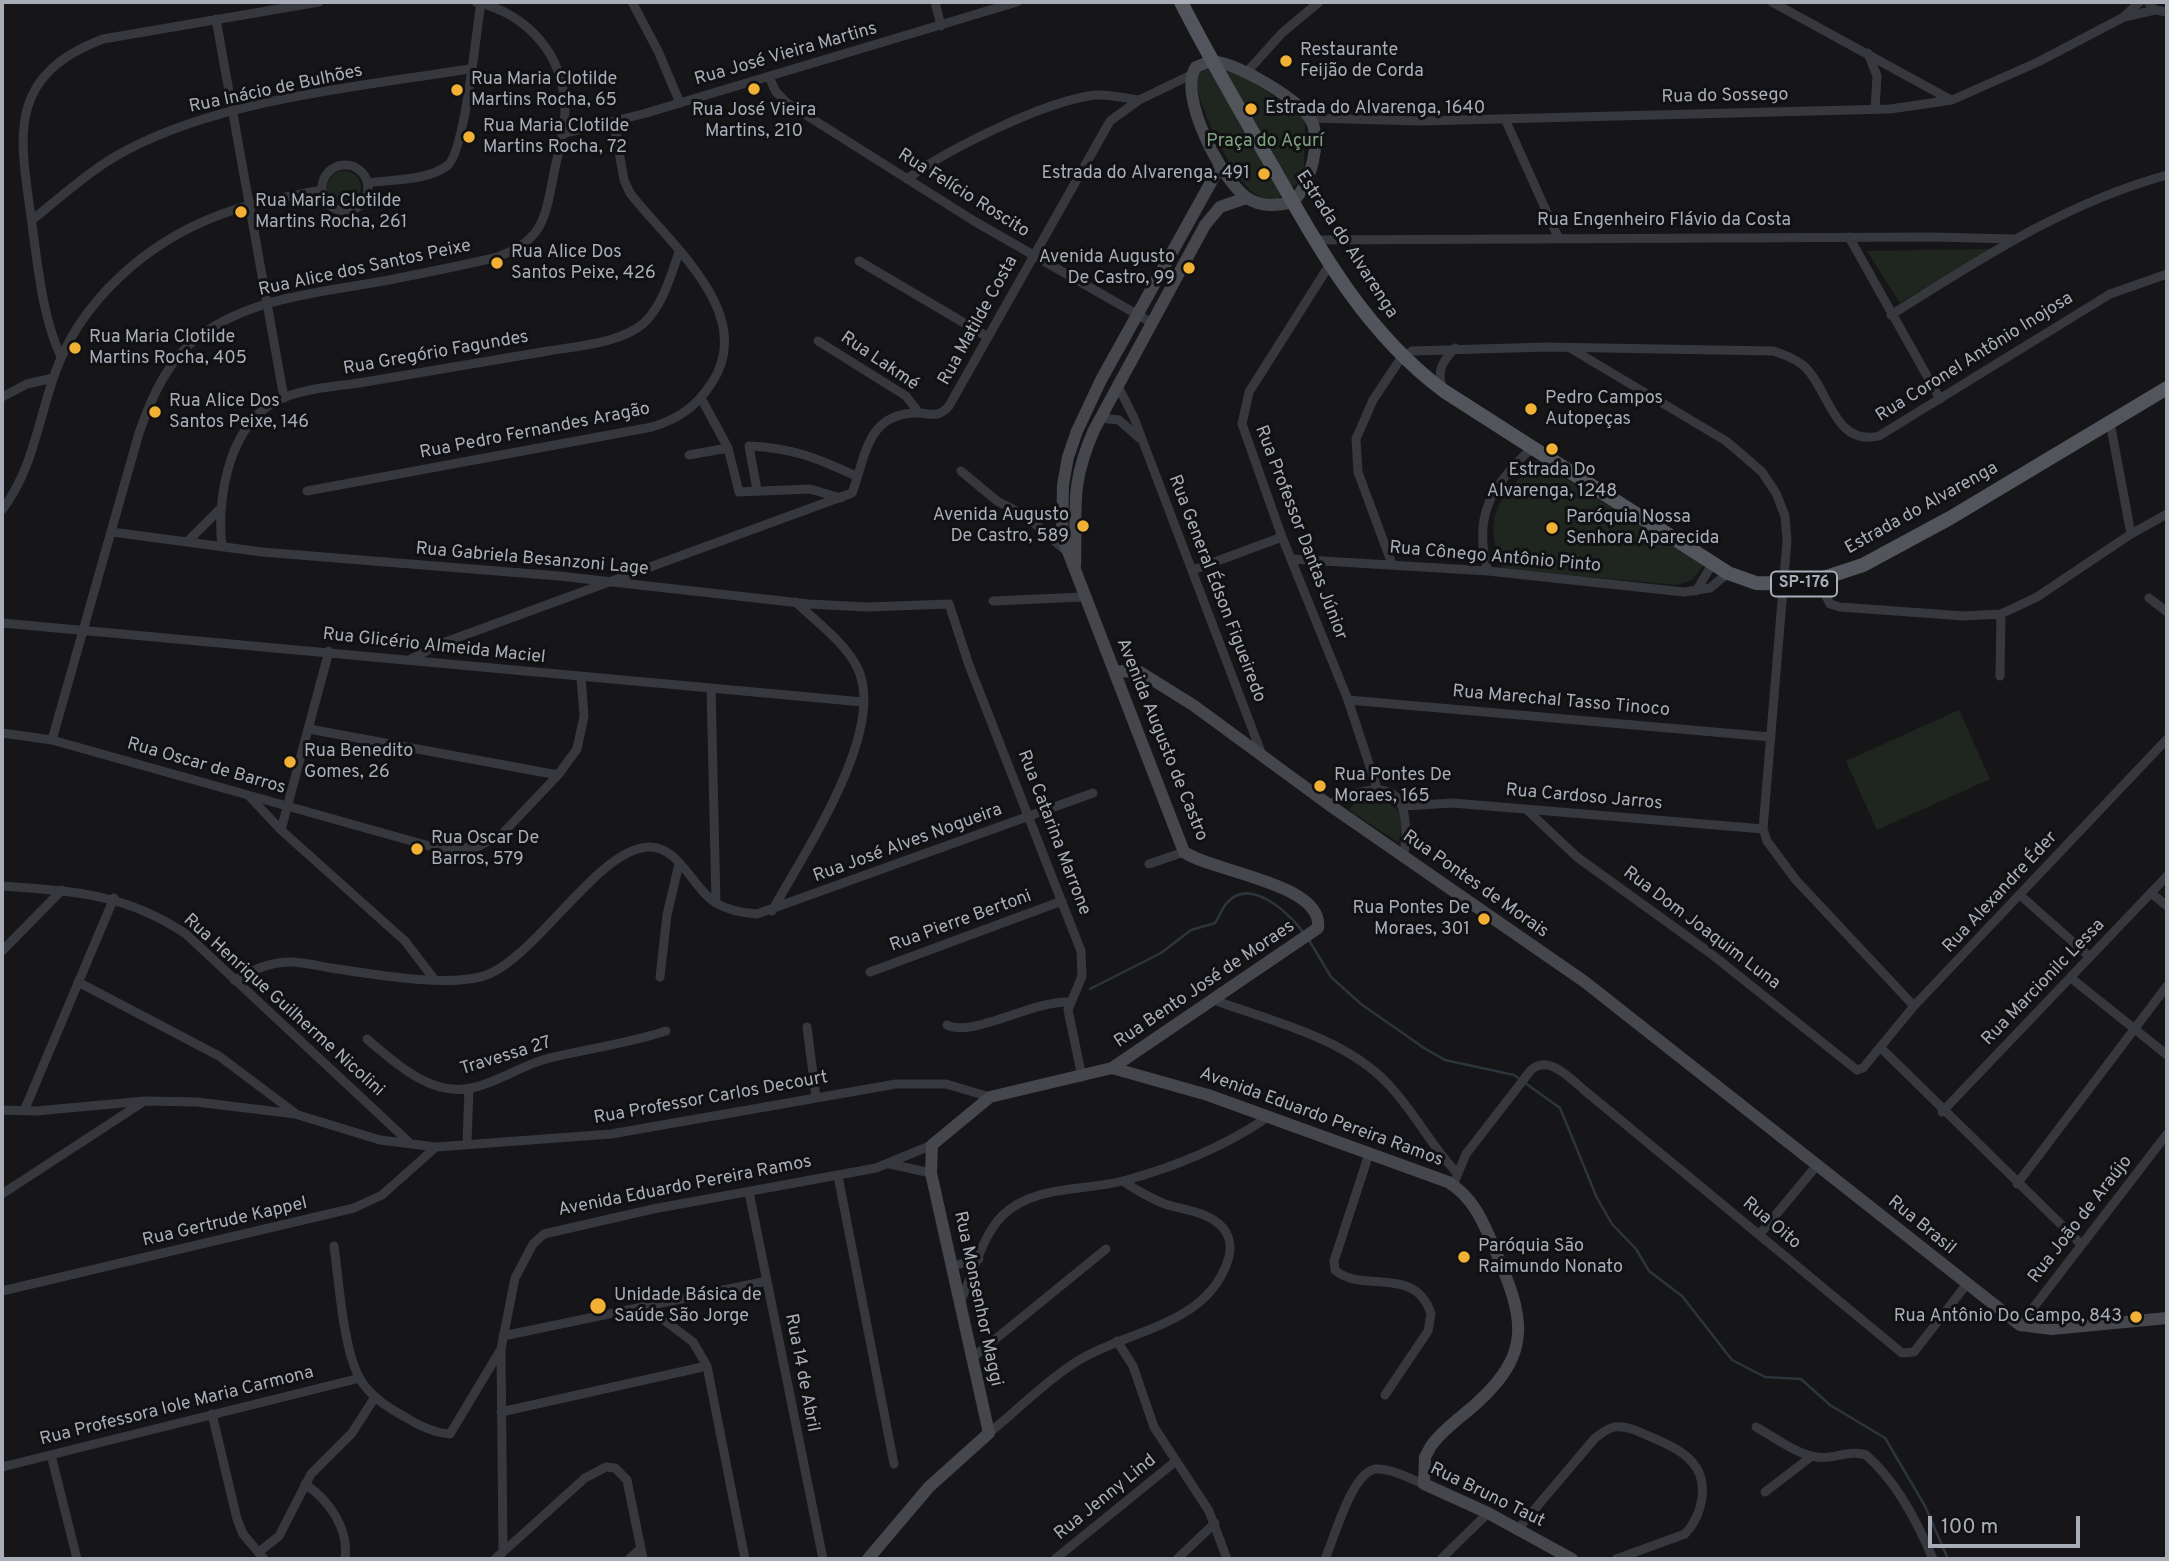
<!DOCTYPE html>
<html>
<head>
<meta charset="utf-8">
<style>
	body { margin:0 }
	#map { position:relative; width:2169px; height:1561px; overflow:hidden; background:#161618; font-family:Overpass,sans-serif }
	canvas { display:block }
	.frame { position:absolute; inset:0; border:4px solid #a8adb8; pointer-events:none }
	.scale { position:absolute; left:1928px; top:1516px; width:152px; height:32px; box-sizing:border-box; border:4px solid #a8adb8; border-top:0; padding-left:9px; font-size:21px; line-height:24px; white-space:nowrap; color:#a8adb8; -webkit-text-stroke:5px #111113; paint-order:stroke }
</style>
</head>
<body>
<div id="map">
<canvas width="2169" height="1561"></canvas>
<div class="frame"></div>
<div class="scale">100 m</div>
</div>
<script>
const ctx = document.querySelector('canvas').getContext('2d');
ctx.lineJoin = 'round';
function fillPath(path, color) { ctx.fillStyle = color; ctx.fill(path, 'evenodd'); }
function stroke(path, color, width, dash) { ctx.strokeStyle = color; ctx.lineWidth = width; ctx.lineCap = dash ? 'butt' : 'round'; ctx.setLineDash(dash || []); ctx.stroke(path); }
function drawText(font, color, halo, rows, align = 'center') {
  ctx.font = font + ' Overpass,sans-serif'; ctx.lineWidth = 6; ctx.setLineDash([]); ctx.textBaseline = 'middle'; ctx.strokeStyle = halo; ctx.fillStyle = color; for (const [text, x, y, turn = 0] of rows) {
    ctx.save(); ctx.translate(x, y); ctx.rotate((+turn || 0) * Math.PI / 180); ctx.textAlign = isNaN(turn) ? turn : align; if (halo) ctx.strokeText(text, 0, 0); ctx.fillText(text, 0, 0); ctx.restore();
  }
}
const green = new Path2D(`
	M1210 69 1240 74 1305 117 1304 167 1298 183 1273 202C1264 198 1256 196 1249 189 1227 166 1200 110 1195 79L1200 72Z
	M327 188a17 17 0 1 1 34 0a17 17 0 1 1-34 0Z
	M1990 249 1900 303 1867 251Z
	M1536 460 1704 565 1692 580 1677 585 1502 569C1483 510 1497 504 1536 460Z
	M1959 710 1990 779 1877 830 1846 761Z
	M1386 797 1402 816 1399 843 1349 810 1356 801Z`);
const stream = new Path2D(`
	M1309 940 1331 977 1361 1004 1424 1048 1445 1060 1514 1075 1560 1108 1597 1198 1612 1224 1636 1249 1649 1271 1682 1296 1732 1360 1765 1377 1801 1379 1830 1405 1885 1438 1925 1506 1948 1559
	M1090 989 1161 953 1191 930 1215 923C1219 917 1222 909 1226 904 1249 875 1289 913 1303 932`);
const street = new Path2D(`
	M632 2 658 51 680 103
	M935 2 941 26
	M1772 2 1951 100
	M2148 2 2155 10 2167 12
	M2124 17 2155 10
	M216 19 284 398
	M1868 53 1877 76 1875 109
	M1246 73 1282 33 1319 2
	M769 77 776 92 787 103 974 221 1152 323
	M1310 118 1420 121 1890 109 1952 100 2038 62 2122 18 2140 2
	M1505 119 1558 237
	M562 134 643 114 1017 2
	M322 188a23 23 0 1 1 46 0a23 23 0 1 1-46 0Z
	M907 179C948 149 1045 101 1095 95 1110 94 1124 98 1139 100
	M368 183C393 179 426 181 447 166 465 153 476 31 481 3
	M32 220C62 196 92 168 127 150 223 99 362 86 469 69
	M1849 237 1940 399
	M1315 240 1933 237 2013 239
	M859 261 988 337
	M1330 264 1249 392 1242 424 1282 537 1348 700 1377 788
	M1891 315C1980 259 2065 203 2167 175
	M818 341 906 396 919 413
	M1570 348 1726 441 1746 458 1762 472 1776 493 1785 516 1787 541 1763 829 1767 841 1795 879 1914 1006
	M61 357C43 317 39 275 33 232 22 144 0 78 103 39L319 2
	M1117 384 1134 418 1261 752
	M1443 390C1436 371 1442 362 1455 348
	M2 397 27 384 53 378
	M701 398 728 448
	M1100 418 1119 420 1139 438
	M2110 422 2131 534
	M689 455 728 448 739 492 810 489 841 498
	M961 471 997 501 1026 516 1065 550
	M757 490 749 446C793 448 817 458 856 476
	M307 491 652 427C678 419 696 407 711 384 759 314 668 243 630 193L624 180 614 123
	M2 510C32 471 38 422 54 376 80 300 148 241 222 214 253 202 288 197 321 190
	M112 532 262 552 559 576 809 604 867 607 949 604 969 665 1081 951 1082 976 1068 1010 1082 1077
	M187 542 219 510
	M222 547C217 501 227 435 268 406 293 388 336 387 365 382 426 372 487 361 548 351 578 346 621 343 644 323 663 305 671 275 679 252
	M1291 559 1488 571 1684 592 1710 588 1728 573
	M1392 564 1358 472 1356 439 1373 400 1401 358 1412 351 1546 347 1773 351C1785 355 1794 358 1804 366 1829 389 1834 447 1879 436L2110 294 2167 274
	M1193 570 1282 537
	M1488 571C1472 516 1492 485 1532 448
	M1819 582 1830 604 1840 607 1964 616 2001 614 2037 597 2131 534 2167 514
	M1696 591 1713 563
	M2149 598 2167 612
	M993 601 1084 597
	M2 623 863 702
	M411 659 440 644 852 493C866 457 866 412 919 413 933 414 938 418 949 406L1110 121 1139 100 1191 75
	M2000 676 2001 614
	M711 688 716 903
	M1348 700 1771 737
	M309 729 558 775
	M2 733 52 740 440 849 477 847 502 834 558 775 577 749 584 716 581 677
	M52 740 139 433C152 396 168 359 201 335 255 296 326 292 389 280 424 273 459 266 494 258 546 241 545 216 555 168 559 149 565 129 565 109 564 55 528 14 476 2
	M250 797 281 830 405 941 434 979
	M1328 804C1388 777 1413 786 1404 856
	M1403 806 1453 803 1763 829
	M1526 809 1577 857 1710 953 1857 1070 1863 1068 1914 1006 2167 739
	M281 830 329 651
	M1149 864 1184 852
	M2 886C72 891 125 893 186 934L411 1144
	M2151 893 2167 906
	M2021 896 2090 957
	M772 911C802 856 887 732 858 669 846 643 816 622 796 602
	M2 951 62 890
	M870 972 1062 901
	M660 977 667 915 679 864
	M2071 978 2167 1055
	M234 980C248 973 263 965 278 963 295 960 314 965 331 968 370 974 454 989 489 974 539 953 599 848 649 847 679 846 693 889 716 903 729 911 743 913 757 914L1093 793
	M78 982 219 1056 295 1113
	M1211 999C1270 1021 1344 1037 1388 1084 1414 1111 1431 1146 1457 1173
	M947 1025C973 1038 1033 1000 1070 1002
	M807 1027 816 1097
	M367 1039C394 1062 431 1097 471 1088 497 1083 520 1066 546 1059 586 1049 626 1044 666 1031
	M1880 1047 2081 1244
	M2 1110 36 1111 145 1101 197 1102 295 1114 380 1140 436 1147 611 1134 896 1084H946L990 1097
	M24 1111 114 898
	M1942 1112 2167 876
	M467 1142 469 1089
	M1369 1154 1334 1261 1335 1270C1361 1294 1416 1264 1431 1314L1428 1331 1385 1395
	M890 1164 931 1173
	M838 1176 894 1464
	M2017 1184 2167 986
	M1453 1185 1466 1154 1531 1070C1548 1054 1570 1078 1584 1090L1902 1353 1914 1352 1966 1285
	M749 1192 823 1559
	M2 1194 143 1102
	M1759 1235 1818 1164
	M334 1246C339 1281 343 1349 360 1379 370 1396 387 1407 405 1417 418 1425 434 1433 450 1434L501 1349 515 1278 533 1244 544 1234 653 1209 876 1168 932 1145
	M953 1266 979 1259
	M2 1291 354 1208 382 1195 436 1147
	M960 1302C973 1276 981 1237 1002 1216 1033 1185 1083 1191 1123 1181 1172 1168 1227 1146 1269 1116
	M644 1305 693 1342 707 1366 745 1559
	M2020 1325 2167 1134
	M503 1336 767 1281
	M1117 1341 1133 1366 1154 1427 1209 1511 1227 1559
	M971 1359 1106 1249
	M501 1412 707 1366
	M212 1414 237 1519 243 1534 264 1559
	M1756 1427C1774 1437 1796 1454 1816 1457 1833 1460 1850 1449 1866 1455 1896 1481 1918 1523 1933 1559
	M989 1433C1018 1410 1044 1382 1076 1362 1126 1330 1204 1327 1227 1263 1232 1251 1231 1238 1223 1228 1210 1212 1183 1210 1165 1204 1150 1198 1136 1190 1123 1181
	M51 1455 77 1559
	M2 1467 360 1378
	M305 1484C330 1501 349 1529 345 1559
	M1765 1492 1812 1456
	M1518 1529 1595 1438C1601 1434 1606 1429 1614 1427 1626 1425 1640 1432 1651 1437 1665 1443 1682 1450 1693 1463 1710 1483 1702 1516 1685 1534L1616 1559
	M259 1552 279 1536 311 1474 352 1433 375 1397
	M503 1552 585 1478 606 1467 615 1468 627 1480 643 1559
	M495 1559 503 1552 501 1350
	M629 1559 640 1549
	M1055 1559 1176 1461
	M1177 1559 1215 1523
	M1325 1559C1334 1539 1352 1471 1376 1469 1391 1468 1410 1479 1424 1484
	M1441 1559 1488 1513`);
const secondary = new Path2D(`
	M1211 61C1237 63 1293 96 1309 117 1324 136 1310 188 1292 202 1277 206 1259 207 1246 197 1221 179 1177 94 1196 67Z
	M1075 566C1077 508 1069 487 1094 430L1205 225 1220 207 1246 198
	M1116 671 1140 672 1193 705 1328 804 1585 982 2020 1325 2052 1329 2167 1318
	M1112 1068 1208 1095 1448 1182C1474 1197 1485 1226 1496 1252 1523 1316 1534 1351 1478 1402 1462 1417 1444 1428 1431 1446L1425 1457 1424 1484 1488 1513 1572 1559
	M868 1559 929 1487 989 1433 931 1173 932 1145 990 1097 1112 1068 1318 928C1324 883 1212 872 1184 852L1062 536 1063 485 1068 457 1077 431 1101 380 1220 166`);
const primary = new Path2D(`
	M1181 2C1210 59 1242 114 1274 169 1321 252 1366 333 1444 391L1728 573 1756 583 1805 584 1863 565 1950 518 2167 388`);
const markers = [
	[1286,61,7,"#f2b134"],
	[754,89,7,"#f2b134"],
	[457,90,7,"#f2b134"],
	[1251,109,7,"#f2b134"],
	[469,137,7,"#f2b134"],
	[1264,174,7,"#f2b134"],
	[241,212,7,"#f2b134"],
	[497,263,7,"#f2b134"],
	[1189,268,7,"#f2b134"],
	[75,348,7,"#f2b134"],
	[1531,409,7,"#f2b134"],
	[155,412,7,"#f2b134"],
	[1552,449,7,"#f2b134"],
	[1083,526,7,"#f2b134"],
	[1552,528,7,"#f2b134"],
	[290,762,7,"#f2b134"],
	[1320,786,7,"#f2b134"],
	[417,849,7,"#f2b134"],
	[1484,919,7,"#f2b134"],
	[1464,1257,7,"#f2b134"],
	[598,1306,9,"#f2b134"],
	[2136,1317,7,"#f2b134"]
];
const shields = [
	[1804,584,66]
];
const shieldNames = [
	["SP-176",1804,584]
];
const poiNames = [
	["Restaurante",1300,51],
	["Feijão de Corda",1300,72],
	["Rua Maria Clotilde",471,80],
	["Martins Rocha, 65",471,101],
	["Estrada do Alvarenga, 1640",1265,109],
	["Rua José Vieira",754,111,"center"],
	["Martins, 210",754,132,"center"],
	["Rua Maria Clotilde",483,127],
	["Martins Rocha, 72",483,148],
	["Estrada do Alvarenga, 491",1250,174,"right"],
	["Rua Maria Clotilde",255,202],
	["Martins Rocha, 261",255,223],
	["Rua Alice Dos",511,253],
	["Santos Peixe, 426",511,274],
	["Avenida Augusto",1175,258,"right"],
	["De Castro, 99",1175,279,"right"],
	["Rua Maria Clotilde",89,338],
	["Martins Rocha, 405",89,359],
	["Pedro Campos",1545,399],
	["Autopeças",1545,420],
	["Rua Alice Dos",169,402],
	["Santos Peixe, 146",169,423],
	["Estrada Do",1552,471,"center"],
	["Alvarenga, 1248",1552,492,"center"],
	["Avenida Augusto",1069,516,"right"],
	["De Castro, 589",1069,537,"right"],
	["Paróquia Nossa",1566,518],
	["Senhora Aparecida",1566,539],
	["Rua Benedito",304,752],
	["Gomes, 26",304,773],
	["Rua Pontes De",1334,776],
	["Moraes, 165",1334,797],
	["Rua Oscar De",431,839],
	["Barros, 579",431,860],
	["Rua Pontes De",1470,909,"right"],
	["Moraes, 301",1470,930,"right"],
	["Paróquia São",1478,1247],
	["Raimundo Nonato",1478,1268],
	["Unidade Básica de",614,1296],
	["Saúde São Jorge",614,1317],
	["Rua Antônio Do Campo, 843",2122,1317,"right"]
];
const streetNames = [
	["Rua José Vieira Martins",786,55,-16],
	["Rua Inácio de Bulhões",276,90,-12],
	["Rua do Sossego",1725,97,-1],
	["Rua Felício Roscito",963,194,32],
	["Rua Engenheiro Flávio da Costa",1664,221],
	["Estrada do Alvarenga",1346,245,57],
	["Rua Alice dos Santos Peixe",365,269,-12],
	["Rua Matilde Costa",979,321,-61],
	["Rua Gregório Fagundes",436,354,-10],
	["Rua Coronel Antônio Inojosa",1975,358,-32],
	["Rua Lakmé",879,362,34],
	["Rua Pedro Fernandes Aragão",535,432,-11],
	["Estrada do Alvarenga",1922,509,-29],
	["Rua Professor Dantas Júnior",1300,533,69],
	["Rua Cônego Antônio Pinto",1495,558,5],
	["Rua Gabriela Besanzoni Lage",532,560,5],
	["Rua General Édson Figueiredo",1216,589,69],
	["Rua Glicério Almeida Maciel",434,647,6],
	["Rua Marechal Tasso Tinoco",1561,702,5],
	["Avenida Augusto de Castro",1161,740,68],
	["Rua Oscar de Barros",206,767,16],
	["Rua Cardoso Jarros",1584,798,5],
	["Rua Catarina Marrone",1053,833,69],
	["Rua José Alves Nogueira",908,844,-20],
	["Rua Pontes de Morais",1475,885,35],
	["Rua Alexandre Éder",2001,893,-47],
	["Rua Pierre Bertoni",961,922,-20],
	["Rua Dom Joaquim Luna",1701,929,37],
	["Rua Marcionilc Lessa",2044,983,-46],
	["Rua Bento José de Moraes",1205,985,-34],
	["Rua Henrique Guilherme Nicolini",283,1006,42],
	["Travessa 27",506,1057,-17],
	["Rua Professor Carlos Decourt",711,1099,-10],
	["Avenida Eduardo Pereira Ramos",1321,1118,20],
	["Avenida Eduardo Pereira Ramos",685,1187,-11],
	["Rua João de Araújo",2081,1220,-52],
	["Rua Gertrude Kappel",225,1223,-13],
	["Rua Oito",1771,1224,40],
	["Rua Brasil",1921,1226,39],
	["Rua Monsenhor Maggi",977,1299,78],
	["Rua 14 de Abril",801,1373,79],
	["Rua Professora Iole Maria Carmona",177,1407,-14],
	["Rua Bruno Taut",1487,1496,26],
	["Rua Jenny Lind",1106,1498,-39]
];
const parkNames = [
	["Praça do Açurí",1265,142]
];
fillPath(green, '#1e261f');
stroke(stream, '#2c353c', 2.5);
stroke(street, '#37383d', 9);
stroke(secondary, '#45474d', 12);
stroke(primary, '#53555c', 14);
for (const [x, y, r, color] of markers) { const dot = new Path2D(); dot.arc(x, y, r, 0, 2 * Math.PI); ctx.fillStyle = color; ctx.fill(dot); stroke(dot, '#111113', 2.5); }
for (const [x, y, w] of shields) { const box = new Path2D(); box.roundRect(x - w / 2, y - 12.5, w, 25, 5); ctx.fillStyle = '#111113'; ctx.fill(box); stroke(box, '#a8adb8', 2); }
drawText('bold 16px', '#a8adb8', null, shieldNames);
drawText('18px', '#a8adb8', '#111113', poiNames, 'left');
drawText('18px', '#a8adb8', '#111113', streetNames);
drawText('18px', '#7fa381', '#111113', parkNames);
</script>
</body>
</html>
